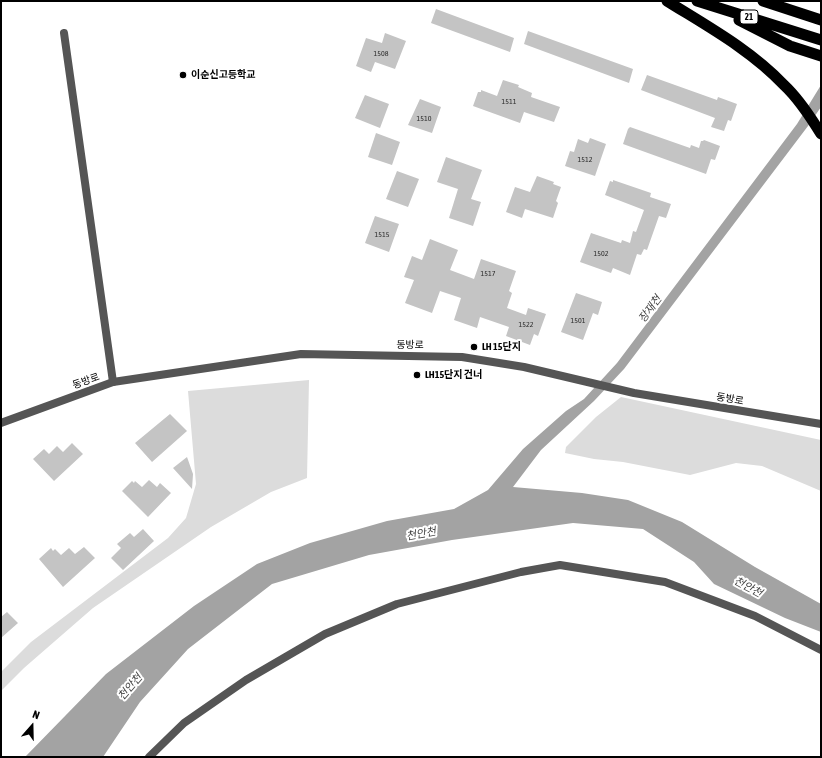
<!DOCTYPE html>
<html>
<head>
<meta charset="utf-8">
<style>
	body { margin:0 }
	#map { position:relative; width:822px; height:758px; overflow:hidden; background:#fff; font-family:"Asap Condensed",sans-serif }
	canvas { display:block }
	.frame { position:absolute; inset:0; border:2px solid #000; pointer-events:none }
	.north { position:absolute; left:12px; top:706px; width:40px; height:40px; -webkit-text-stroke:3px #fff; paint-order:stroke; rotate:20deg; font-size:11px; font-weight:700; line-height:16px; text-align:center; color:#000 }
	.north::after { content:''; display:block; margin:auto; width:14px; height:18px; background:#000; clip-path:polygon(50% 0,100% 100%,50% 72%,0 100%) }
</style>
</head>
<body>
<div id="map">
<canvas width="822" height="758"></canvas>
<div class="frame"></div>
<div class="north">N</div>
</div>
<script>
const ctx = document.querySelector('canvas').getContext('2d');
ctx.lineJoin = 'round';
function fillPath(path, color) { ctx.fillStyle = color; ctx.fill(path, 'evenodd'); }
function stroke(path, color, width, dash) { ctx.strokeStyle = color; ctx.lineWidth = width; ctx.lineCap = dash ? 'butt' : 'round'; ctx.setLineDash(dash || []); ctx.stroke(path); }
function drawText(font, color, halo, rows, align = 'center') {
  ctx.font = font + ' "Asap Condensed","Noto Sans KR",sans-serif'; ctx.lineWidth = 4; ctx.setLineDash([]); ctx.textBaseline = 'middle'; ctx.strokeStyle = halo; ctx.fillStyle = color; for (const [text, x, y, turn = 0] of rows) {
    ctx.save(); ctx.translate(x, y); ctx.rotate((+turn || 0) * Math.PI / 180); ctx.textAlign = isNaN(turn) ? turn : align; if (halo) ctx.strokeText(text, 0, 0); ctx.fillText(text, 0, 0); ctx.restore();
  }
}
const green = new Path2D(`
	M309 380 307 478 271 492 211 527 93 608 24 668 1 691V672L31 642 168 538 186 518 196 484 188 391Z
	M621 397 821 440V491L762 466 736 463 690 475 623 462 594 459 565 453 566 447 596 417Z`);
const water = new Path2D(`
	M821 85V107L808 126 624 369 594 401 541 450 513 487 582 493 628 500 682 522 755 567 821 604V632L785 618 714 584 694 562 643 529 573 523 452 540 369 555 272 584 188 649 140 702 103 757H25L106 674 194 606 257 564 310 543 387 521 454 509 488 490 523 449 566 411 584 399 617 363 797 124Z`);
const building = new Path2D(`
	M436 9 514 38 510 52 431 23Z
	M528 31 633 69 629 83 524 44Z
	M385 33 406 41 395 69 375 62 371 72 356 66 366 38 382 43Z
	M647 75 717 100 718 97 737 104 731 121 728 120 724 131 711 127 715 118 641 90Z
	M503 80 519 85 518 87 532 93 531 97 560 107 554 122 524 112 520 123 473 106 478 92H481V90L497 96Z
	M365 95 389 104 380 128 355 118Z
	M420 99 441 107 432 133 408 125Z
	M630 127 690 148 691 145 699 148 701 141H703L704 140 720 146 715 160 711 159 706 174 623 144 628 129Z
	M376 133 400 142 392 165 368 157Z
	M590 138 606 144 595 176 565 166 570 151 574 152 578 139 588 143Z
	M446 157 482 170 471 199 481 202 473 226 449 218 458 189 437 182Z
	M397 171 419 179 408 207 386 199Z
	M537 176 554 182 553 184 561 187 556 201 558 203 553 218 525 209 522 218 506 212 515 187 530 192Z
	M613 180 651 193 650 197 671 204 666 218 659 216 647 250 644 249 641 255 637 254 630 275 613 268 611 273 580 262 591 233 621 243 622 240 630 243 633 231 636 232 644 210 605 195 610 181 613 182Z
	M375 216 399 224 389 252 365 243Z
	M430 239 458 250 450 270 474 279 481 259 516 271 509 291 512 293 507 308 526 315 528 308 546 314 538 336 534 334 530 345 506 336 509 327 480 317 477 328 454 320 461 298 440 291 432 313 405 303 414 280 404 277 412 256 422 260Z
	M576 293 602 302 598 315 593 313 583 340 561 332Z
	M170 414 187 431 152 462 135 443Z
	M72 443 83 454 54 481 33 459 44 449 49 454 57 446 63 452Z
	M187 457 193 474 192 489 173 468Z
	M149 480 157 487 160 483 171 493 148 517 122 491 132 481 134 483 135 481 142 487Z
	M143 529 154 541 123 570 111 558 121 548 117 544 130 533 134 537Z
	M84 547 95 558 63 587 39 559 51 548 53 551 55 549 61 555 69 548 75 554Z
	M7 612 18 623 1 638V617Z`);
const minor = new Path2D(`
	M64 33 113 382
	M149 757 184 723 246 680 325 634 397 604 521 572 560 565 665 582 755 616 821 650`);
const tertiary = new Path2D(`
	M1 423 113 382 301 354 462 357 524 367 634 393 821 424`);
const trunk = new Path2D(`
	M667 1C707 26 751 50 784 85 799 99 810 116 821 134
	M697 1 821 40
	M763 1 821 20
	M739 20 790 46 821 56`);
const markers = [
	[183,75,4,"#000"],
	[474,347,4,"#000"],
	[417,375,4,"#000"]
];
const numberNames = [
	["1508",381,53],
	["1511",509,101],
	["1510",424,118],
	["1512",585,159],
	["1515",382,234],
	["1502",601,253],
	["1517",488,273],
	["1501",578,320],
	["1522",526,324]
];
const shields = [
	[749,17,18]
];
const shieldNames = [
	["21",749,17]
];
const poiNames = [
	["이순신고등학교",191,75],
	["LH 15단지",482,347],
	["LH15단지 건너",425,375]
];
const streetNames = [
	["동방로",410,345,1],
	["동방로",86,381,-20],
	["동방로",730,399,10]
];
const waterNames = [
	["장재천",650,309,-53],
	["천안천",421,534,-10],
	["천안천",748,587,28],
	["천안천",130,687,-49]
];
fillPath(green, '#dcdcdc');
fillPath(water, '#a3a3a3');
fillPath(building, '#c4c4c4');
stroke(minor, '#555', 8);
stroke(tertiary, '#555', 8);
stroke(trunk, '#000', 11);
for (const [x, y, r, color] of markers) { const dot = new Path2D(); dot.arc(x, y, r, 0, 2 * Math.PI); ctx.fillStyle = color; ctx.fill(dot); stroke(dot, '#fff', 1.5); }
drawText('8px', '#313131', null, numberNames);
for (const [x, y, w] of shields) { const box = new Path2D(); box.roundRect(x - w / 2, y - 7, w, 14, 3); ctx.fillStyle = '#fff'; ctx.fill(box); stroke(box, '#000', 1); }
drawText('bold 9px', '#000', null, shieldNames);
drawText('bold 10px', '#000', '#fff', poiNames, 'left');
drawText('10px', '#000', '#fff', streetNames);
drawText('italic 11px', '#444', '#fff', waterNames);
</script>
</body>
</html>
